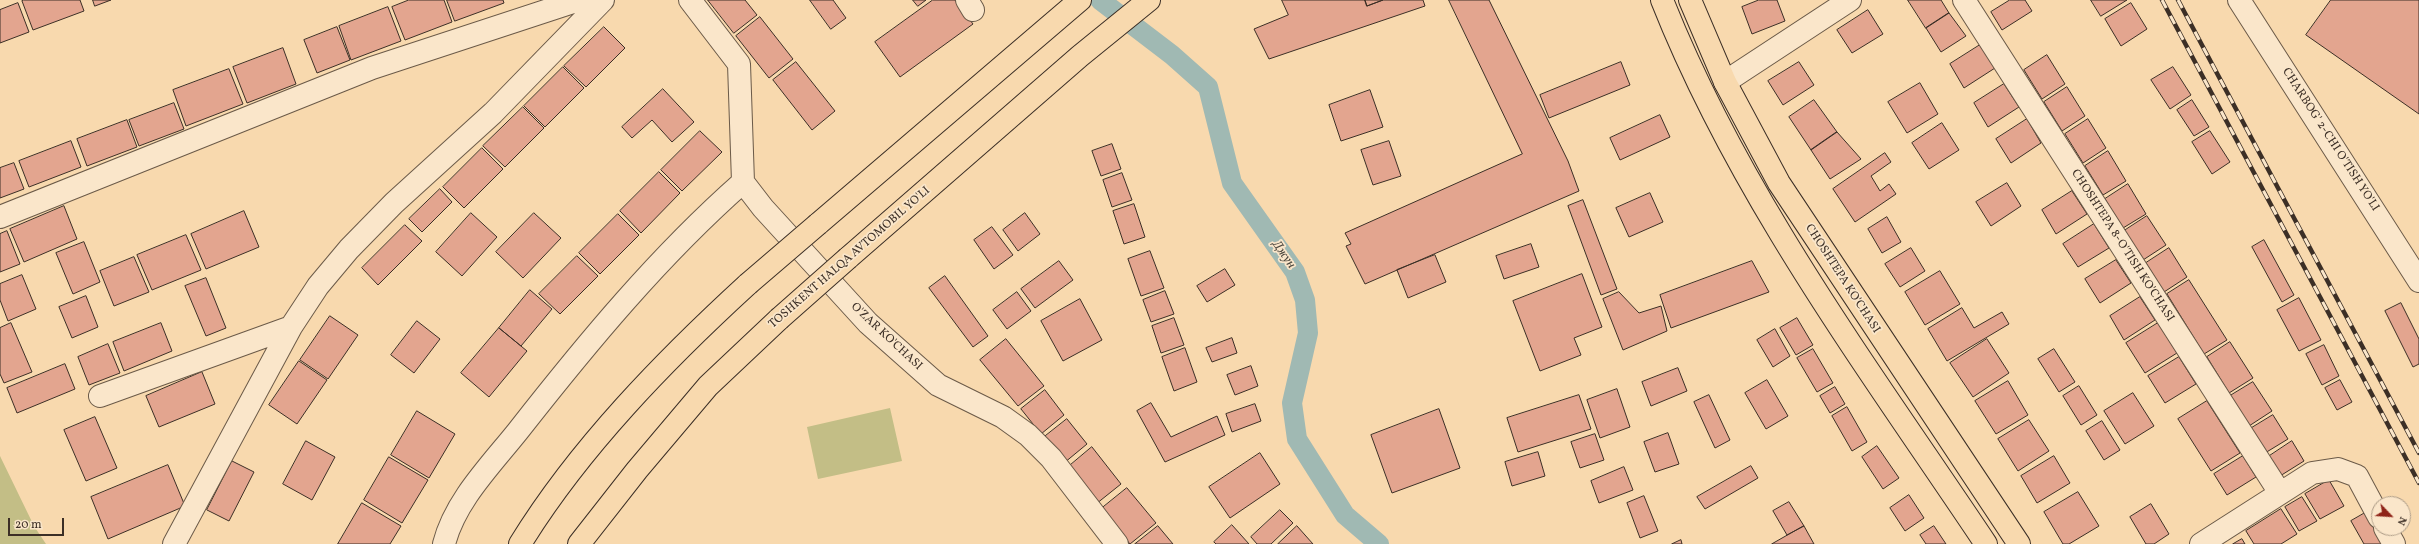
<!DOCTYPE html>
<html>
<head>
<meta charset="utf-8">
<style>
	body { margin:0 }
	#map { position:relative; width:2419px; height:544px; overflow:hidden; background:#f8d9ae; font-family:Vollkorn,serif }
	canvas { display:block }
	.north { position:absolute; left:2371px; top:496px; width:40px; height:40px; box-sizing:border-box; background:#fae6ca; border:1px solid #ae9d88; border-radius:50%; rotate:115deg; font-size:11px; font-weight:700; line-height:16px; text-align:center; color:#3c2f26 }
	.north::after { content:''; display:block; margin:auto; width:14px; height:18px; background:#8f2418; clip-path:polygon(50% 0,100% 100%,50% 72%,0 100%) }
	.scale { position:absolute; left:8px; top:518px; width:56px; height:18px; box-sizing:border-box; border:2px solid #3c2f26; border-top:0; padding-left:5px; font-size:12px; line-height:14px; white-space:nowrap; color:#3c2f26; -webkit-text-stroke:3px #fae6ca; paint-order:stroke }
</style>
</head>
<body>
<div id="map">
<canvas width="2419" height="544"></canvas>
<div class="north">N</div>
<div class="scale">20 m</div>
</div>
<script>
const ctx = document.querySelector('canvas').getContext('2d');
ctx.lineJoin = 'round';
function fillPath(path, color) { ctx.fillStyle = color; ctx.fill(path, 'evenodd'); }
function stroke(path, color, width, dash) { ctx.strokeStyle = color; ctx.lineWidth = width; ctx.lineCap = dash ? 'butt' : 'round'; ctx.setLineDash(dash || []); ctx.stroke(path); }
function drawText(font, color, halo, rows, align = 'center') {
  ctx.font = font + ' Vollkorn,serif'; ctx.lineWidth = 3.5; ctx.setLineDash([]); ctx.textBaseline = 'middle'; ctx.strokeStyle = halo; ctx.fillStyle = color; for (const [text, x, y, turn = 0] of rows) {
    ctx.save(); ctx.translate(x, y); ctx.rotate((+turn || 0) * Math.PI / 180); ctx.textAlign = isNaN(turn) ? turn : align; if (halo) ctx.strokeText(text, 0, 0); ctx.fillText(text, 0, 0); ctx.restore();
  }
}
const green = new Path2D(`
	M890 408 902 461 818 479 807 427Z
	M0 456 34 526 46 544H0Z`);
const canal = new Path2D(`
	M1100 0 1172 55 1208 87 1232 183 1295 272 1305 300 1308 333 1292 403 1297 439 1345 515 1379 544`);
const building = new Path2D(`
	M24 0H80L84 11 33 30 22 1Z
	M93 0H111L95 6Z
	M409 0H444L452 22 405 40 392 7Z
	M447 0H503L504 3 455 21Z
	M708 0H745L757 15 734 33Z
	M810 0H833L846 18 831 29Z
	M913 0H926L918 6Z
	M933 0H955L973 24 900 77 875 42Z
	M1282 0H1365L1367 6 1383 0H1423L1425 6 1269 59 1254 29 1288 15Z
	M1365 0H1383L1367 6Z
	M1449 0H1489L1568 161 1579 191 1365 284 1346 246 1351 244 1345 233 1522 154Z
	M1759 0H1777L1785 21 1752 34 1742 7Z
	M1908 0H1941L1949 13 1926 28Z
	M2010 0H2025L2032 11 2002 30 1991 12Z
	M2091 0H2127L2101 16Z
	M2331 0H2419V114L2306 35Z
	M18 3 29 32 0 43V10Z
	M2131 3 2147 29 2121 46 2105 19Z
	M388 7 401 41 351 60 339 26Z
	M1868 10 1883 34 1852 53 1837 30Z
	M1949 13 1966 36 1941 52 1926 28Z
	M760 17 793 59 769 78 736 36Z
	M337 27 350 60 317 73 304 40Z
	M604 27 625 48 586 87 564 66Z
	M1980 45 1995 68 1964 88 1950 64Z
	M283 48 296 84 247 103 233 67Z
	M2047 55 2065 84 2042 99 2024 70Z
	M796 62 835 111 812 130 773 80Z
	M1621 62 1630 85 1549 118 1540 95Z
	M1799 62 1814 85 1783 105 1768 81Z
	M563 67 584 88 545 127 524 106Z
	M2173 67 2191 95 2170 109 2151 80Z
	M229 69 243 104 186 126 173 90Z
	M1920 83 1938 114 1907 133 1888 102Z
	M2004 84 2019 107 1988 127 1974 103Z
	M2067 87 2085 116 2062 131 2044 102Z
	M663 89 694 122 672 142 652 120 632 138 622 127Z
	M1370 90 1383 127 1341 141 1329 105Z
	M1814 100 1837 132 1811 150 1789 117Z
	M2192 100 2209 127 2194 136 2177 110Z
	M174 103 184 129 139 146 129 120Z
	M523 107 544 128 505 167 483 146Z
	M1660 115 1670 137 1620 160 1610 138Z
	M2027 119 2041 143 2011 163 1996 139Z
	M2088 119 2106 148 2083 163 2065 134Z
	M127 120 137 147 87 166 77 139Z
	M1942 123 1959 150 1929 169 1912 143Z
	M700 131 722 152 682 191 661 170Z
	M2210 131 2230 162 2212 174 2192 142Z
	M1837 132 1861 159 1830 179 1811 150Z
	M71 141 81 167 29 187 19 161Z
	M1389 141 1401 176 1373 185 1361 150Z
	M1112 144 1121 169 1101 176 1092 151Z
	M482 148 503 169 464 208 443 187Z
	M2108 151 2126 181 2103 195 2085 166Z
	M1885 153 1891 162 1871 176 1880 191 1889 184 1896 194 1855 222 1833 189Z
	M14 163 24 189 0 198V168Z
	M659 172 680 193 641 233 620 211Z
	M1122 173 1132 200 1112 207 1103 180Z
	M2007 183 2021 206 1991 226 1976 202Z
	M2128 184 2146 214 2123 228 2105 199Z
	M440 189 452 202 422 232 409 219Z
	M2072 191 2087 214 2056 234 2042 210Z
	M1650 193 1663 222 1629 237 1616 208Z
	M1583 200 1617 289 1601 295 1568 206Z
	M1134 204 1145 237 1124 244 1113 211Z
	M64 206 77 239 24 262 10 229Z
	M244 211 259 247 206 269 191 234Z
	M471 213 497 237 462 276 436 252Z
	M534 213 561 238 523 278 496 252Z
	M1025 213 1040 234 1018 251 1003 230Z
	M618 214 639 235 600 274 579 253Z
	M2147 216 2166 245 2143 260 2124 231Z
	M1887 217 1901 242 1882 253 1868 229Z
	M2094 224 2109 248 2078 267 2063 244Z
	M405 225 422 241 378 285 362 268Z
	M992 227 1013 255 994 269 974 240Z
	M7 231 20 264 0 272V234Z
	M186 235 201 270 152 290 137 255Z
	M2264 240 2294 295 2282 302 2252 247Z
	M84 242 100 282 73 294 56 253Z
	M1531 244 1539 267 1504 279 1496 256Z
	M1911 248 1925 271 1900 287 1885 264Z
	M2169 248 2187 277 2164 292 2146 263Z
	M1150 251 1164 288 1141 296 1128 259Z
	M1435 255 1446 282 1408 298 1397 270Z
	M577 256 598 276 560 314 539 294Z
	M134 257 149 292 114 306 100 271Z
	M2116 260 2131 283 2100 303 2085 279Z
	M1059 261 1073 280 1035 308 1021 289Z
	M1752 261 1769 292 1671 328 1660 295Z
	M1225 269 1235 285 1207 302 1197 286Z
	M1940 271 1960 304 1925 325 1905 292Z
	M1582 274 1602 327 1574 338 1581 355 1540 371 1513 301Z
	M22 275 36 309 8 321 0 300V284Z
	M945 276 988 336 973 347 929 288Z
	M206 278 226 328 206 336 185 286Z
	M2189 280 2227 340 2204 354 2167 294Z
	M530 290 552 309 521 346 499 328Z
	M1165 291 1174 314 1151 322 1143 300Z
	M1017 292 1031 311 1007 329 993 310Z
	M1619 292 1639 313 1661 306 1667 331 1623 350 1603 299Z
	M86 296 98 327 72 338 59 307Z
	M2140 297 2155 320 2124 340 2110 316Z
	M2299 298 2321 340 2299 351 2277 310Z
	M1080 299 1102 340 1063 361 1041 321Z
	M2401 303 2419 339V364L2413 367 2385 311Z
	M1962 308 1974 328 2002 312 2009 324 1947 361 1928 329Z
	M330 316 358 335 328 379 300 360Z
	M1174 318 1184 345 1161 353 1152 326Z
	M1797 318 1813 345 1796 355 1780 328Z
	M417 321 440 339 414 373 391 355Z
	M11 323 32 372 4 383 0 374V328Z
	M161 323 172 351 124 371 113 342Z
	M2158 323 2177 353 2145 373 2126 343Z
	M499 328 527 351 489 397 461 373Z
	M1775 329 1790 356 1773 367 1757 340Z
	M1232 338 1237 353 1212 362 1206 348Z
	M1006 339 1044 386 1018 406 980 360Z
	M1987 339 2009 373 1973 397 1950 363Z
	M2230 342 2253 378 2229 393 2207 357Z
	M108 344 120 373 89 385 78 357Z
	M2324 345 2339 376 2322 385 2306 354Z
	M1185 348 1197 382 1174 391 1162 357Z
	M1813 349 1833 383 1817 392 1797 358Z
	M2054 349 2075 382 2059 392 2038 359Z
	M2179 357 2196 384 2165 403 2148 376Z
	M299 361 327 380 297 424 269 405Z
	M65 364 75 389 17 413 7 388Z
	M1251 366 1258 386 1235 395 1227 375Z
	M1678 368 1687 391 1651 406 1642 382Z
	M202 372 215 404 159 427 146 396Z
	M1767 380 1788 416 1766 429 1745 393Z
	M2340 380 2352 402 2337 410 2325 388Z
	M2008 381 2028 415 1996 434 1975 401Z
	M2253 382 2272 411 2249 426 2230 396Z
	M2079 386 2097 415 2081 425 2063 396Z
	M1835 387 1845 404 1830 413 1820 396Z
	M1617 389 1630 427 1600 438 1587 400Z
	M1045 390 1064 415 1041 434 1021 409Z
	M2133 393 2154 426 2125 444 2104 411Z
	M1579 395 1591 429 1518 452 1507 418Z
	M1709 395 1730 440 1715 448 1694 402Z
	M2207 401 2240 453 2211 471 2178 419Z
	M1151 403 1171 437 1217 416 1225 435 1165 462 1137 411Z
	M1255 404 1261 421 1232 432 1226 414Z
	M1847 407 1867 442 1852 451 1832 416Z
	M1439 409 1460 468 1392 493 1371 435Z
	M417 411 455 434 429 478 391 455Z
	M2273 415 2288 439 2265 453 2250 429Z
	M95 417 117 468 86 481 64 430Z
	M1067 419 1087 444 1064 463 1043 438Z
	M2029 420 2049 451 2018 471 1998 439Z
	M2102 421 2120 450 2104 460 2086 431Z
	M1668 433 1679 464 1655 472 1644 442Z
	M1595 434 1604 460 1580 468 1571 442Z
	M306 441 335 457 312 500 283 484Z
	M2292 441 2304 461 2280 476 2268 457Z
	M1877 446 1899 478 1883 489 1862 457Z
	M1092 447 1121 484 1096 504 1067 468Z
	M1538 452 1545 476 1512 486 1505 462Z
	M1260 453 1280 484 1230 518 1209 487Z
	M2054 456 2070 483 2037 503 2021 476Z
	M2243 456 2256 477 2227 495 2214 474Z
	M389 457 428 480 402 523 364 500Z
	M232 461 254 472 229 521 207 510Z
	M168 465 185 506 108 539 91 497Z
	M1751 466 1758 478 1705 509 1697 497Z
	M1624 467 1633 490 1599 503 1591 481Z
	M2329 480 2344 506 2320 519 2305 494Z
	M1127 488 1156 523 1130 544 1101 509Z
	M2078 492 2099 526 2069 544H2063L2044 512Z
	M1909 495 1924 518 1905 531 1890 508Z
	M1644 496 1658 531 1640 538 1627 503Z
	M2302 497 2317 521 2299 531 2285 507Z
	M1789 502 1804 526 1787 535 1773 511Z
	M362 503 401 526 390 544H338Z
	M2151 504 2169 534 2154 544H2146L2130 517Z
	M2281 509 2297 534 2281 544H2254L2246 531Z
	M1280 510 1293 523 1271 544H1257L1251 537Z
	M2365 513 2383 544H2364L2351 521Z
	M1232 525 1249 544H1216L1214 542Z
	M1158 526 1173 544H1135Z
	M1297 526 1313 544H1278Z
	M1804 526 1814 544H1772Z
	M1934 526 1946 544H1926L1920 535Z
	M2242 539 2245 544H2233Z
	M1681 540 1682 544H1672Z`);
const minor = new Path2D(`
	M690 0 739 64 743 182 763 208 868 323 938 385 1003 417 1028 435 1051 458 1117 544
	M967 0 973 10
	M1964 0 2280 493
	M2239 0 2419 281
	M1725 82 1850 0
	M0 217 372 68 579 0
	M100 396 291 327
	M2385 528 2394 544
	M174 544 291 327 318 286 349 249 394 203 493 113 603 0
	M444 544C455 501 490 466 518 431 587 343 659 256 743 182
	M2201 544 2312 473 2338 469 2357 476 2379 517`);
const major = new Path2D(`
	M1662 0C1740 197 1869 369 1986 544
	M1690 0 1725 82 1779 183 2019 544`);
const highway = new Path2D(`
	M818 224 1080 0
	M848 258 1080 56 1149 0
	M520 544C579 448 665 360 748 284
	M579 544 637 470 708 386 779 319`);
const rail = new Path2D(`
	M2162 0 2419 483
	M2178 0 2419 453`);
const highwayBridge = new Path2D(`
	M748 284 818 224
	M779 319 848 258`);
const streetNames = [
	["CHARBOG' 2-CHI O'TISH YO'LI",2330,140,57],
	["CHOSHTEPA 8-O'TISH KO'CHASI",2122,246,57],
	["TOSHKENT HALQA AVTOMOBIL YO'LI",850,258,-41],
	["CHOSHTEPA KO'CHASI",1842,279,57],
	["O'ZAR KO'CHASI",886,337,43]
];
const waterNames = [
	["Джун",1283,255,55]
];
fillPath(green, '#c3be86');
stroke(canal, '#a0b9b3', 20);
fillPath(building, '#e3a58f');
stroke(building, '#3c2f26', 1);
stroke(minor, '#6b5a48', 24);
stroke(major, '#3c2f26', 24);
stroke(highway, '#3c2f26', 24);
stroke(minor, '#fae6ca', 22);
stroke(major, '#f8d9ae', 22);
stroke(highway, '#f8d9ae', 22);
stroke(rail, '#3c2f26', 4.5);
stroke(rail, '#fae6ca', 3, [9]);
stroke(highwayBridge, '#3c2f26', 24, []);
stroke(highwayBridge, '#f8d9ae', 22);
drawText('12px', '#3c2f26', '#fae6ca', streetNames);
drawText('italic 13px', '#504b42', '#fae6ca', waterNames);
</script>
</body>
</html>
